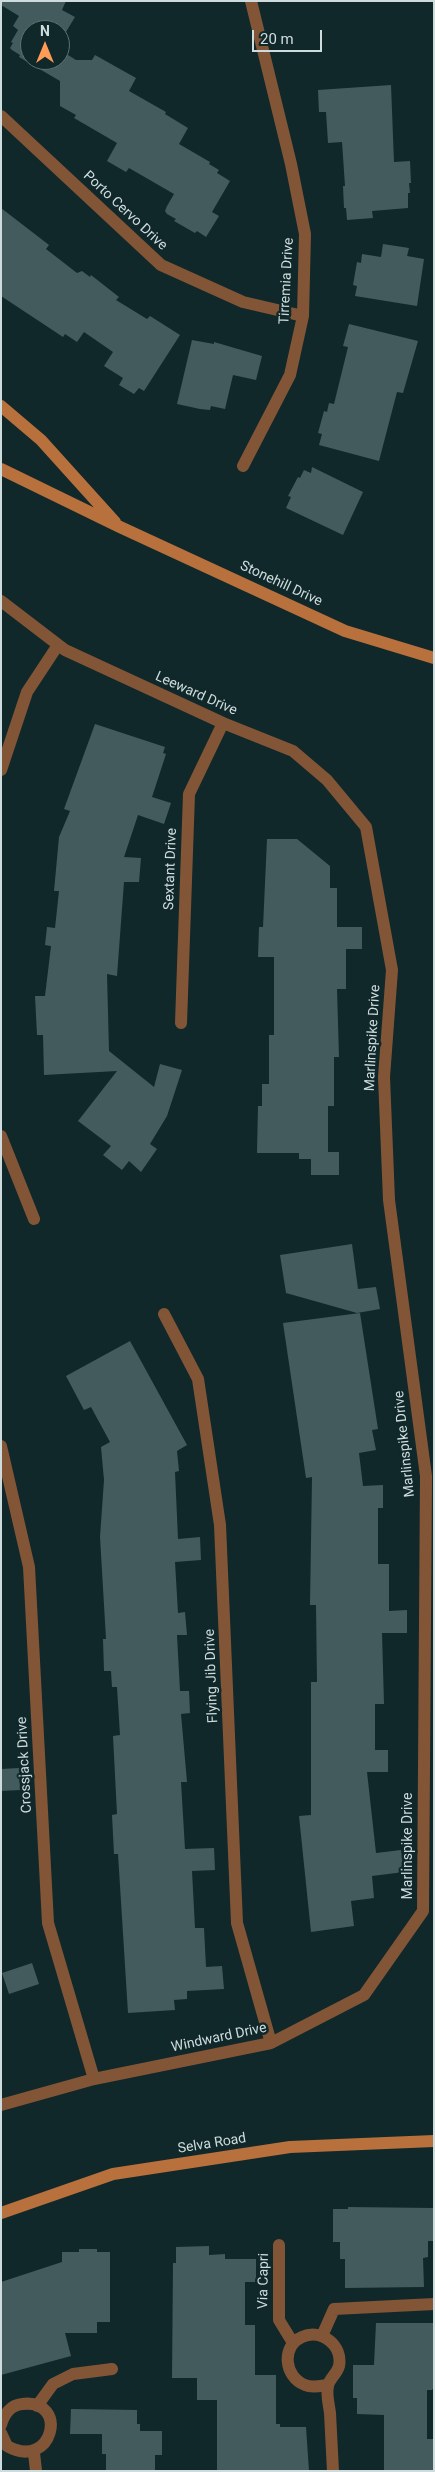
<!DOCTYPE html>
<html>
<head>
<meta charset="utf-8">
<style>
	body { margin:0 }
	#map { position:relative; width:435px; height:2472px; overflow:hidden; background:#11282a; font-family:Roboto,sans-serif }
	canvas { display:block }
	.frame { position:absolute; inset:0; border:2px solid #cedcdd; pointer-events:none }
	.north { position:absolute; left:20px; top:20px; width:50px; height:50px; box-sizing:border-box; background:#11282a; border:1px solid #5d7072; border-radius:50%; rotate:0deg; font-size:14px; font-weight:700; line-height:20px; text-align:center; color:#cedcdd }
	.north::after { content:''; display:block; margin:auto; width:18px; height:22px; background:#fe9c57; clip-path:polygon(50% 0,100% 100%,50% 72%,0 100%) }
	.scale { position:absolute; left:252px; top:30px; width:70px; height:22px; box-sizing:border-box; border:2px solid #cedcdd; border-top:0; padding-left:6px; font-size:15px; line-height:18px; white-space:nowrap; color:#cedcdd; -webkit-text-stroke:4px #11282a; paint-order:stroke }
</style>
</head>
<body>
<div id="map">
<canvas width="435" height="2472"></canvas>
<div class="frame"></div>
<div class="north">N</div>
<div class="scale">20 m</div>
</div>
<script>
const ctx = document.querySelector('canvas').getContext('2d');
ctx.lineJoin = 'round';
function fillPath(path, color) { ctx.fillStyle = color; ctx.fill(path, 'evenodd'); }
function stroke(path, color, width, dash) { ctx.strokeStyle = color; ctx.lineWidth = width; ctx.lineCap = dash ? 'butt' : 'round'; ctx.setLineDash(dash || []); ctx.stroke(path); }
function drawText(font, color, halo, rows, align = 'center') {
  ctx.font = font + ' Roboto,sans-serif'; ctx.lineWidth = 5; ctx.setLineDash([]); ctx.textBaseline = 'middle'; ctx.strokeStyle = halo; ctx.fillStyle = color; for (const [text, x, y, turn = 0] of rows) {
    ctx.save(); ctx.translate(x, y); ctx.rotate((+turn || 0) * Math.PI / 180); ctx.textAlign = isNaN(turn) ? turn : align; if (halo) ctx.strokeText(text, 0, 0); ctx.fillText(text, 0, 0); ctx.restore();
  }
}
const building = new Path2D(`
	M1 1H66L62 10 75 17 60 42V30H30V60H60V50L76 60H92L95 55 136 78 129 91 166 112 165 114 188 128 179 144 210 162 209 164 219 170 217 173 230 181 212 212 219 216 206 237 197 231 195 233 174 221 176 219 167 214 165 211 167 206 174 194 129 168 126 172 107 161 117 143 74 118 76 115 60 106V81L19 57 20 55 12 50 10 48 13 43 11 42 18 30 13 26 19 16 1 5Z
	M391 85 394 162 410 161 411 183H409L410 193H408V208L372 211 373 218 347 220 346 208H344L343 186H345L342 142 328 143 326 112H319L318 90Z
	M1 208 49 245 46 249 77 273 82 271 90 277 91 275 119 297 116 300 147 319 150 316 180 335 144 391 139 388 134 394 119 385 123 378 104 366 113 352 84 332 77 342 65 334 63 337 1 296Z
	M383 244 409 248 407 256 424 259 417 306 355 296 357 286 353 285 357 262 361 263 362 254 381 257Z
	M349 324 418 341 403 393 397 392 379 461 319 445 322 434 318 433 324 411 327 412 329 403 334 404 348 347 343 346Z
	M192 340 214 344V342L262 356 256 380 233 375 225 409 211 406 210 410 200 409 177 404Z
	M312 467 363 492 343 535 286 508 291 497 288 496 298 477 300 478 304 470 311 473Z
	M95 724 165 747 163 753 166 754 152 797 171 803 164 824 138 815 124 857 141 858 139 882H124L117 976 107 974 109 1051 154 1087 160 1064 182 1070 167 1116 150 1144 157 1149 141 1172 129 1161 122 1170 103 1155 111 1146 78 1121 117 1071 44 1075 43 1035H37L35 996H45L51 946 45 945 47 927 55 928 59 891H54L59 837 70 811 64 809Z
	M267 839H297L330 866V888H337V927H362V949H346V989H337L339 1057H334V1106H328V1152H339V1175H311V1159H299V1153H257L258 1106H262V1084H269V1035H274V957H258L259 927H263Z
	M352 1244 358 1289 376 1287 380 1309 357 1313 286 1293 280 1255Z
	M360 1313 378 1429 372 1430 376 1450 359 1453 363 1486 383 1485V1508H378V1564H389V1611L407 1610V1633H382L384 1704H375V1750H388V1772H367L376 1853 401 1850 404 1872 372 1876 374 1898 351 1901 354 1926 311 1932 299 1816 311 1815V1682H317L316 1605H310L312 1477 306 1478 283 1323Z
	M130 1341 187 1445 177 1451 179 1471 175 1472 178 1539 200 1537 201 1560 175 1562 178 1613 185 1612 187 1635H177L180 1691H189L190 1713 181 1714 187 1782H181L185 1849 214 1848 215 1870 192 1871 195 1928H204L206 1967 222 1966 224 1989 187 1991V1999L174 2000 175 2010 128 2013 118 1854H114L112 1815 117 1814 113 1736 120 1735 117 1687H112L111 1671H104L103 1639H106L100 1537 104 1480 101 1447 110 1442 91 1407 84 1410 66 1376Z
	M19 1768 20 1790 1 1791V1769Z
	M32 1963 39 1984 9 1994 2 1973Z
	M348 2207 434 2208V2241H428V2257L423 2258 424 2287 345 2288V2259H340V2242H333V2209H348Z
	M209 2246V2255L225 2254V2259H256V2282H245V2325H255V2375H276V2424H280V2427H306L309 2471H217V2400H197V2378H172L173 2263H176V2247Z
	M79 2249H97V2252H110V2322H97V2333H65L71 2356 1 2375V2282L62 2262V2252H79Z
	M376 2323H434V2387L432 2390H427V2439H434V2471H384V2415L357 2414V2398H353V2365H374Z
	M71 2409 137 2410V2424H140V2431H162V2455H155V2471H106V2454H102V2434H70Z`);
const street = new Path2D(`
	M1 116 161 265 243 302 303 316
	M243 466 290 375 303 316 305 234 291 164 251 1
	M1 601 65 650 223 723 293 751 327 780 366 827 392 970 384 1077 389 1200 426 1476 423 1911 364 1995 271 2043 94 2079 1 2105
	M1 770 27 692 58 645
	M181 1023 189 794 223 723
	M1 1136 34 1219
	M164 1314 198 1379 220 1525 237 1923 271 2043
	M1 1446 29 1567 48 1923 94 2079
	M279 2245V2320L293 2343
	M322 2336 334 2309 434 2304
	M327 2385C320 2386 312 2388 305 2385 284 2377 281 2346 302 2337 322 2328 343 2346 339 2366 337 2374 329 2379 328 2386 326 2394 329 2405 330 2413 331 2432 332 2451 333 2471
	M37 2406 53 2384 73 2374 112 2369
	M1 2425C4 2414 11 2405 22 2404 70 2398 53 2472 7 2446L1 2433
	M34 2453 36 2471`);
const secondary = new Path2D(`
	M1 406 41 440 115 522
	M1 469 120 527 345 631 434 658
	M1 2213 113 2174 290 2147 434 2141`);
const streetNames = [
	["Porto Cervo Drive",125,211,43],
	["Tirremia Drive",287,281,-87],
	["Stonehill Drive",281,584,25],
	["Leeward Drive",196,694,24],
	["Sextant Drive",171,869,-88],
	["Marlinspike Drive",373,1038,-87],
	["Marlinspike Drive",405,1444,-96],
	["Flying Jib Drive",212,1676,-92],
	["Crossjack Drive",25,1765,-93],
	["Marlinspike Drive",408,1846,-90],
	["Windward Drive",219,2038,-12],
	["Selva Road",212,2144,-9],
	["Via Capri",264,2281,-89]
];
fillPath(building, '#445b5d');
stroke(street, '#835537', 12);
stroke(secondary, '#b8703d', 12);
drawText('14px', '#cedcdd', '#11282a', streetNames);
</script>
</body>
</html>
